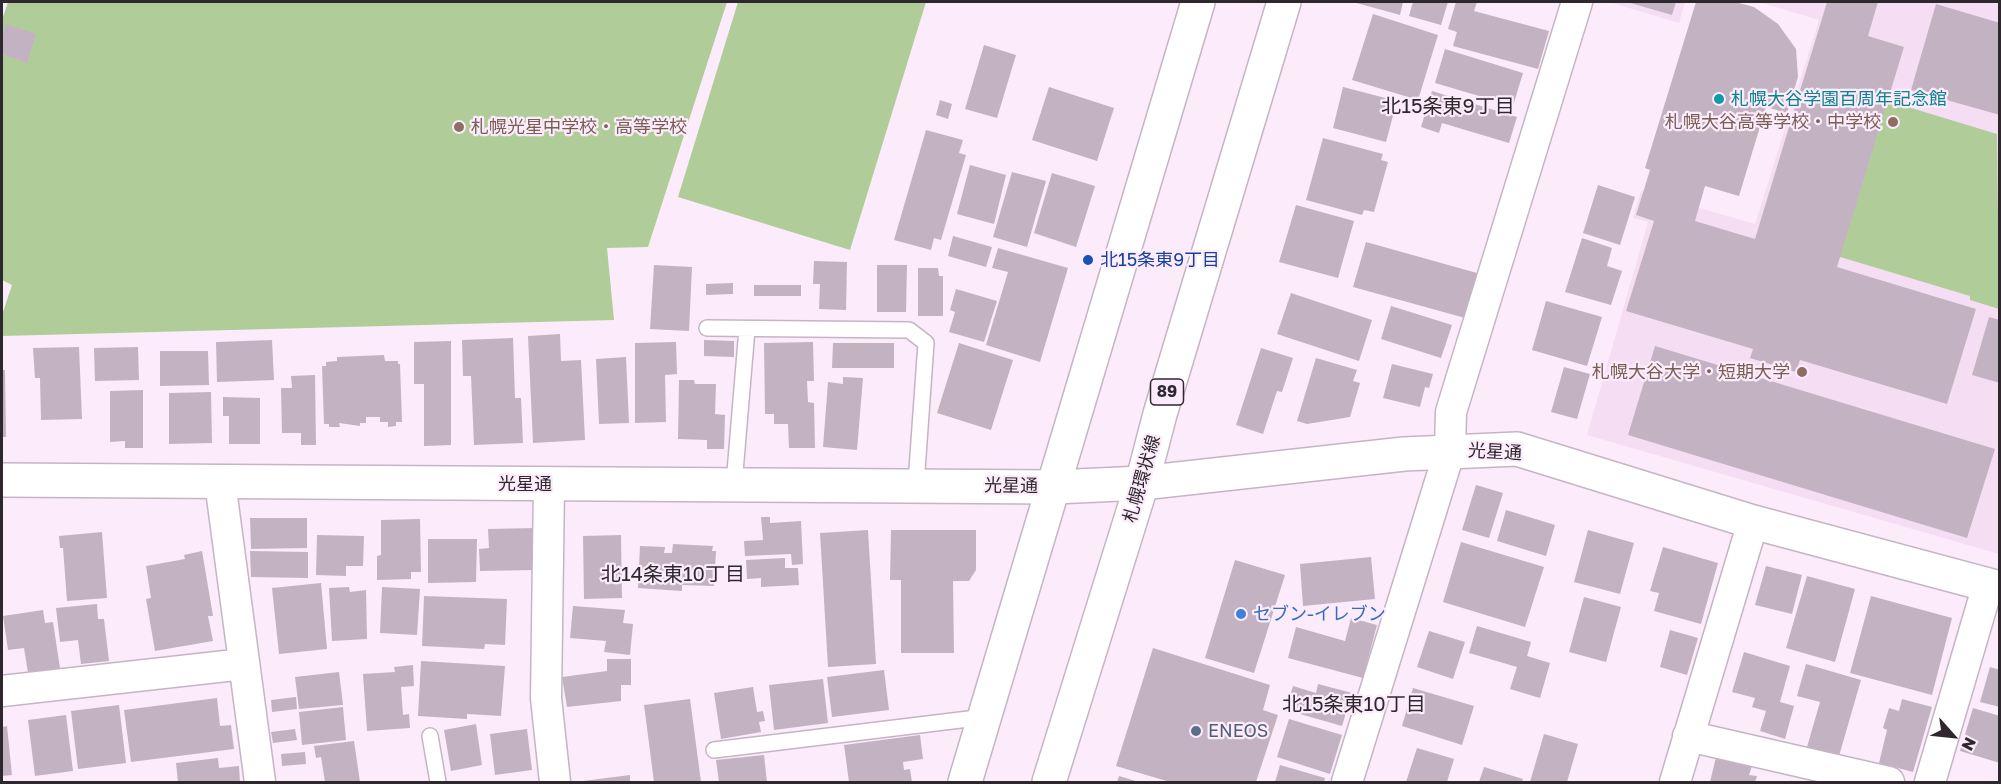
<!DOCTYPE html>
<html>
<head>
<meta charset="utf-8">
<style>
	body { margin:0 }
	#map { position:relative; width:2001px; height:784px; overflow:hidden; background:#fcebfb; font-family:"Golos Text",sans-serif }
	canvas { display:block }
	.frame { position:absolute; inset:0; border:3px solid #2e282e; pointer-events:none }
	.north { position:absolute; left:1923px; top:706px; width:60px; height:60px; -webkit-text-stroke:4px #fcebfb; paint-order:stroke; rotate:117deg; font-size:16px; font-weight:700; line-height:24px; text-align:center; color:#2e282e }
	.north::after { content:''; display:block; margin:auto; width:21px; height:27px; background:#2e282e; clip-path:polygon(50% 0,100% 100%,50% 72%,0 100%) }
</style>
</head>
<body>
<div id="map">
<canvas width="2001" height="784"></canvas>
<div class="frame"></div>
<div class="north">N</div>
</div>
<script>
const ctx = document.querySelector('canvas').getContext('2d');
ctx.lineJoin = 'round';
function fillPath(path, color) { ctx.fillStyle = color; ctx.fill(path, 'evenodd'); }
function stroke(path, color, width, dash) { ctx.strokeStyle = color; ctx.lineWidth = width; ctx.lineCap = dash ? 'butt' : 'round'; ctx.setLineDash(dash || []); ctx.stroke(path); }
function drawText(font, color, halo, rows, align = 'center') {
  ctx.font = font + ' "Golos Text","Noto Sans JP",sans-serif'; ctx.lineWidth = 4.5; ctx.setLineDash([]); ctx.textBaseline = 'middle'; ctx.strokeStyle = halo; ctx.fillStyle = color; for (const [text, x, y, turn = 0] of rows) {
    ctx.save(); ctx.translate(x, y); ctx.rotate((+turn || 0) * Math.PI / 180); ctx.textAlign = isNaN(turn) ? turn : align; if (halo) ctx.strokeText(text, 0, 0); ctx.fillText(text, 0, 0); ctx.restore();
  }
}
const built = new Path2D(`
	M1609 2H1685L1679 23Z
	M1759 2H1999V554L1587 435 1648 222 1633 218 1641 191 1755 224 1819 20Z`);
const green = new Path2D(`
	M8 2H727L648 247 607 248 614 320 2 336V315L12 285 2 280V20Z
	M738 2H926L850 250 678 197Z
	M1875 97 1997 134 1999 309 1970 300V296L1827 253Z`);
const building = new Path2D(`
	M1353 2H1403L1400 15Z
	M1413 2H1448L1441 25 1409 16Z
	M1456 2H1477L1474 11 1549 31 1538 69 1453 46 1457 32 1448 29Z
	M1627 2H1676L1672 15Z
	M1696 2H1735L1754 7 1778 24 1796 49 1798 77 1787 113 1766 107 1739 196 1705 186 1695 221 1755 239 1827 2H1878L1868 36 1904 47 1837 267 1976 309 1947 404 1800 360 1796 372 1750 358 1753 349 1626 311 1654 221 1636 215 1650 170 1645 168Z
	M1936 4 2000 23V115L1911 90Z
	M1373 14 1438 35 1418 100 1352 80Z
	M6 24 36 34 27 63 2 54V39Z
	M984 45 1016 55 997 118 965 109Z
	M1445 49 1523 73 1513 106 1435 83Z
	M1049 87 1114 108 1097 161 1032 140Z
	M1343 87 1397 101 1386 142 1333 128Z
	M1432 91 1517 117 1509 143 1442 123 1439 133 1421 127Z
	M940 100 952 104 948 119 936 115Z
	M926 130 963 140 959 153 966 155 941 240 934 238 931 250 894 240Z
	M1323 138 1383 154 1381 160 1388 162 1374 212 1364 210 1362 215 1306 200Z
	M970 165 1006 175 994 224 957 214Z
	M1012 172 1046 181 1027 247 993 237Z
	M1052 173 1095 186 1076 247 1034 233Z
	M1598 185 1635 197 1620 245 1583 233Z
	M1296 205 1354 221 1338 278 1279 262Z
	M953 236 992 247 986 267 948 256Z
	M1582 238 1612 248 1607 266 1622 271 1611 305 1565 292Z
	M1366 242 1477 273 1465 318 1353 287Z
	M998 248 1068 268 1040 362 986 345 1008 272 992 268Z
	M814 261 847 262 846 310 819 309 820 284H813Z
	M654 265 692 267 689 331 650 329Z
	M877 265H907L906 312H877Z
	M918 268H938L939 276H943V316H918Z
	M733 283V294L706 295V284Z
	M754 285H801V296H754Z
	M956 289 997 301 984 342 949 332 955 312 950 310Z
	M1291 293 1372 320 1359 361 1277 334Z
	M1546 301 1602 317 1587 366 1532 350Z
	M1391 306 1452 325 1441 358 1381 339Z
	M1989 317 2000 320V383L1972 375Z
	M560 334 561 361 581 360 585 440 533 443 528 336Z
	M513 338 515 398H521L523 443 474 445 471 376H463L462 340Z
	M272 340 274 380 217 382 216 342Z
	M704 340 734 341V357L704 356Z
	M451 341V445L424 446V384H414V342Z
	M676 342 677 374 665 375 666 422 635 423V343Z
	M813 342 814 381H807L808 402 814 403 815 448H789L788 424H774V414H765L764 343Z
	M833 343H894V368H832Z
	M959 343 1013 360 991 430 937 413Z
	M1655 346 1995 449 1967 538 1628 435Z
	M79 347 82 419 41 420 40 378H35L33 348Z
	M138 347 139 380 95 381 94 348Z
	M1261 348 1293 358 1282 392 1277 391 1263 434 1236 425Z
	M160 351H208L209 385 160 386Z
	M384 355 385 361H398V364H400L402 422H396V426L388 427V422H380V417H366V423H360V426L339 423 340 427H329V424H324L322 366H326V362L337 361V357Z
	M626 357 629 423 599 424 596 359Z
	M1316 358 1357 370 1353 381 1360 383 1350 417 1307 424 1297 421Z
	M1392 364 1433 374 1429 388 1425 387 1420 407 1383 398Z
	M1564 367 1590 374 1577 419 1551 412Z
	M2 370H5L6 437H2Z
	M315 375 316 445H301V433H282L281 388H292L291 376Z
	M843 377 863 378 857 450 823 447 828 382 843 384Z
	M679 380H694L695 384H716L715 414 725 415 724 449H707V440L678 439Z
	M143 390V448H125V441L110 442V391Z
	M211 392 212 443 169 444V393Z
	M223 397 260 398V444H229V416H223Z
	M1476 485 1503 493 1489 538 1462 530Z
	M1506 510 1555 525 1546 556 1497 541Z
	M761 517H770V523L801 521 803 564 792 565 791 554 745 556 744 541 763 540Z
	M250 518H307V548L251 549Z
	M420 519 421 572H411V579L377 580V556L381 555V520Z
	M535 528V570L480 571 479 549 489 548 488 529Z
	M868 530 876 664 828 667 820 533Z
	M891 530H976V570L969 581H953L954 653H901V580H890Z
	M1588 530 1634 543 1620 594 1574 582Z
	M102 532 107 598 67 601 63 548H60L59 536Z
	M317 535 364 536 363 566H346V576L316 575Z
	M621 535 622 598 584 599 583 536Z
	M428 539H477L476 582 428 583Z
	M1461 542 1544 567 1525 627 1443 602Z
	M673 544 713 546 712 551H716L714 586 682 585V591L638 588 640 546 665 547 664 553H672Z
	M1663 547 1718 563 1701 624 1654 611 1659 593 1650 591Z
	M202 551 213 616H208L213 641 155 651 146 599 151 598 146 566 185 559 184 555Z
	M250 551 308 552V578L251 577Z
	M1371 557 1375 599 1303 606 1300 564Z
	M785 558V568H798L799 585 761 587V578L747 579 746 560Z
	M1235 560 1285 575 1254 673 1205 658Z
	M1766 566 1802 575 1792 614 1755 605Z
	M1807 576 1855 589 1835 662 1786 648Z
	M321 583 327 649 279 654 272 588Z
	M349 587 350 592 366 590 367 639 332 641 329 588Z
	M382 587 420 589 417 635 380 633Z
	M424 596 507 599 505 645 485 644 484 649 422 646Z
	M1871 596 1952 618 1932 695 1850 673Z
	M1584 597 1621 607 1606 662 1569 652Z
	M97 604 98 619H104L109 661 81 664 78 640 60 642 56 608Z
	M573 606 625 610 623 623 633 624 630 655 604 652 606 641 570 638Z
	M43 610 45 623 53 622 60 668 28 673 24 648 8 650 3 616Z
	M1351 618 1377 625 1363 678 1288 658 1296 627 1345 641Z
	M1477 626 1531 642 1527 656 1550 663 1540 698 1510 689 1517 667 1469 653Z
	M1670 630 1698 638 1687 675 1660 667Z
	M1429 631 1465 642 1453 679 1417 667Z
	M1153 648 1270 685 1263 710 1278 715 1256 782H1170L1116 766Z
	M1744 652 1790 666 1780 702 1794 706 1785 739 1760 731 1766 711 1752 707 1755 698 1732 692Z
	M607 659H631V685H621V701L567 707 562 677 607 671Z
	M421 661 505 666 501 716 467 714V719L418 716Z
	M1806 664 1861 680 1839 756 1807 747 1820 702 1797 696Z
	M413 665 414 686 401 687 403 715 409 714 410 728 367 731 363 674 395 672 394 667Z
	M1990 667 2000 670V707L1980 702Z
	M884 670 889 710 832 717 827 677Z
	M339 672 343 705 299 709 295 677Z
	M823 679 828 723 774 730 769 685Z
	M1318 684 1352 693 1342 726 1286 710 1293 686 1316 693Z
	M753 687 757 712 763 711 765 721 759 722 761 732 721 739 714 693Z
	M1413 688 1474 706 1462 745 1402 726Z
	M296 697 297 709 272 712 271 700Z
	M217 698 220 726 231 725 234 749 131 762 124 710Z
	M690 699 701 782H654L644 705Z
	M1902 699 1932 707 1913 772 1879 763 1887 730 1883 728 1889 708 1899 711Z
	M119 705 126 763 78 769 71 711Z
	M343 707 346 740 302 745 299 712Z
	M1973 708 2000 716V763L1960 751Z
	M66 715 73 771 35 776 28 720Z
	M1289 719 1342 735 1330 774 1277 757Z
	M476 724 482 765 451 771 444 730Z
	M7 726 12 775 2 776V727Z
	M295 729 297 740 273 743 271 732Z
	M527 729 532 770 495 775 490 734Z
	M1544 734 1578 744 1567 782H1530Z
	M920 735 923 759 903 762 904 770 910 769 912 782H849L844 745Z
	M354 741 360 782H325L321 757 316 758 314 746Z
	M1417 748 1454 759 1447 782H1406Z
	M305 752 306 764 282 766 281 754Z
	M764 755 767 782H719L716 760Z
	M1716 757 1752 766 1749 775 1757 776 1755 782H1710Z
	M218 758 219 768 239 766 240 782H178L176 763Z
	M1280 765 1325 778 1324 782H1275Z
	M1484 767 1523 779 1522 782H1479Z
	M630 775V782H583V781Z
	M1119 776 1139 782H1117Z`);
const lane = new Path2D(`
	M707 328 909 330 926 343 916 484
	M734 484 747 329
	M430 736 438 782
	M714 750 985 717`);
const street = new Path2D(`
	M220 482 260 782
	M549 484 546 698 555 782
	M2 691 244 664
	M1688 736 1889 782
	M1347 782 1450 450 1451 412 1577 2
	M1675 782 1753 522
	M1930 782 1988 585`);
const secondary = new Path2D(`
	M2 480 1055 487 1142 483 1404 454 1517 449 1753 522 2000 588`);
const primary = new Path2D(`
	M965 782 1198 2
	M1049 782 1142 483 1160 414 1284 2`);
const markers = [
	[1719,99,6,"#0f9aa8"],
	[1893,122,6,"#8d6e63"],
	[459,127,6,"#8d6e63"],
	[1088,260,6,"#1a4fb4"],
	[1802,372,6,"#8d6e63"],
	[1241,614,6,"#3f7fe0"],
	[1196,731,6,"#5c6f8a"]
];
const shields = [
	[1167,392,33]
];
const shieldNames = [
	["89",1167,392]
];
const cultureNames = [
	["札幌大谷学園百周年記念館",1731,99]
];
const educationNames = [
	["札幌大谷高等学校・中学校",1881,122],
	["札幌光星中学校・高等学校",471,127,"left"],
	["札幌大谷大学・短期大学",1790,372]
];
const transitNames = [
	["北15条東9丁目",1100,260]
];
const streetNames = [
	["光星通",1495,452,3],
	["札幌環状線",1142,479,-74],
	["光星通",525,484],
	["光星通",1011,486,1]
];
const shopNames = [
	["セブン-イレブン",1253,614]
];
const serviceNames = [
	["ENEOS",1208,731]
];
const neighbourhoodNames = [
	["北15条東9丁目",1448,107],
	["北14条東10丁目",673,575],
	["北15条東10丁目",1354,705]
];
fillPath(built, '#f5def3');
fillPath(green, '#b0cd99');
fillPath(building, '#c3b3c2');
stroke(lane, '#c5b5c4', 18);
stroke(street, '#c5b5c4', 33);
stroke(secondary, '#c5b5c4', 36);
stroke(primary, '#c5b5c4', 36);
stroke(lane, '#fff', 15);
stroke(street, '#fff', 30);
stroke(secondary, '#fff', 33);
stroke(primary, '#fff', 33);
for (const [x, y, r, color] of markers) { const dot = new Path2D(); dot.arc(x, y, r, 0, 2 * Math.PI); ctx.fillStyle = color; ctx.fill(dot); stroke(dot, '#fcebfb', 2); }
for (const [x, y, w] of shields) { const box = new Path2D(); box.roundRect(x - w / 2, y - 13, w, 26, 4.5); ctx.fillStyle = '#fcebfb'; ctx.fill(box); stroke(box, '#2e282e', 1.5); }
drawText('bold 16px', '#2e282e', null, shieldNames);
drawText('18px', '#0d838f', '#fcebfb', cultureNames, 'left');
drawText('18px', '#785e54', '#fcebfb', educationNames, 'right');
drawText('18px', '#164399', '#fcebfb', transitNames, 'left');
drawText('18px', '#2e282e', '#fcebfb', streetNames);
drawText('18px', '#366cbe', '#fcebfb', shopNames, 'left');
drawText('18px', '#4e5e75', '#fcebfb', serviceNames, 'left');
drawText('20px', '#2e282e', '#fcebfb', neighbourhoodNames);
</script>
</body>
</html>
